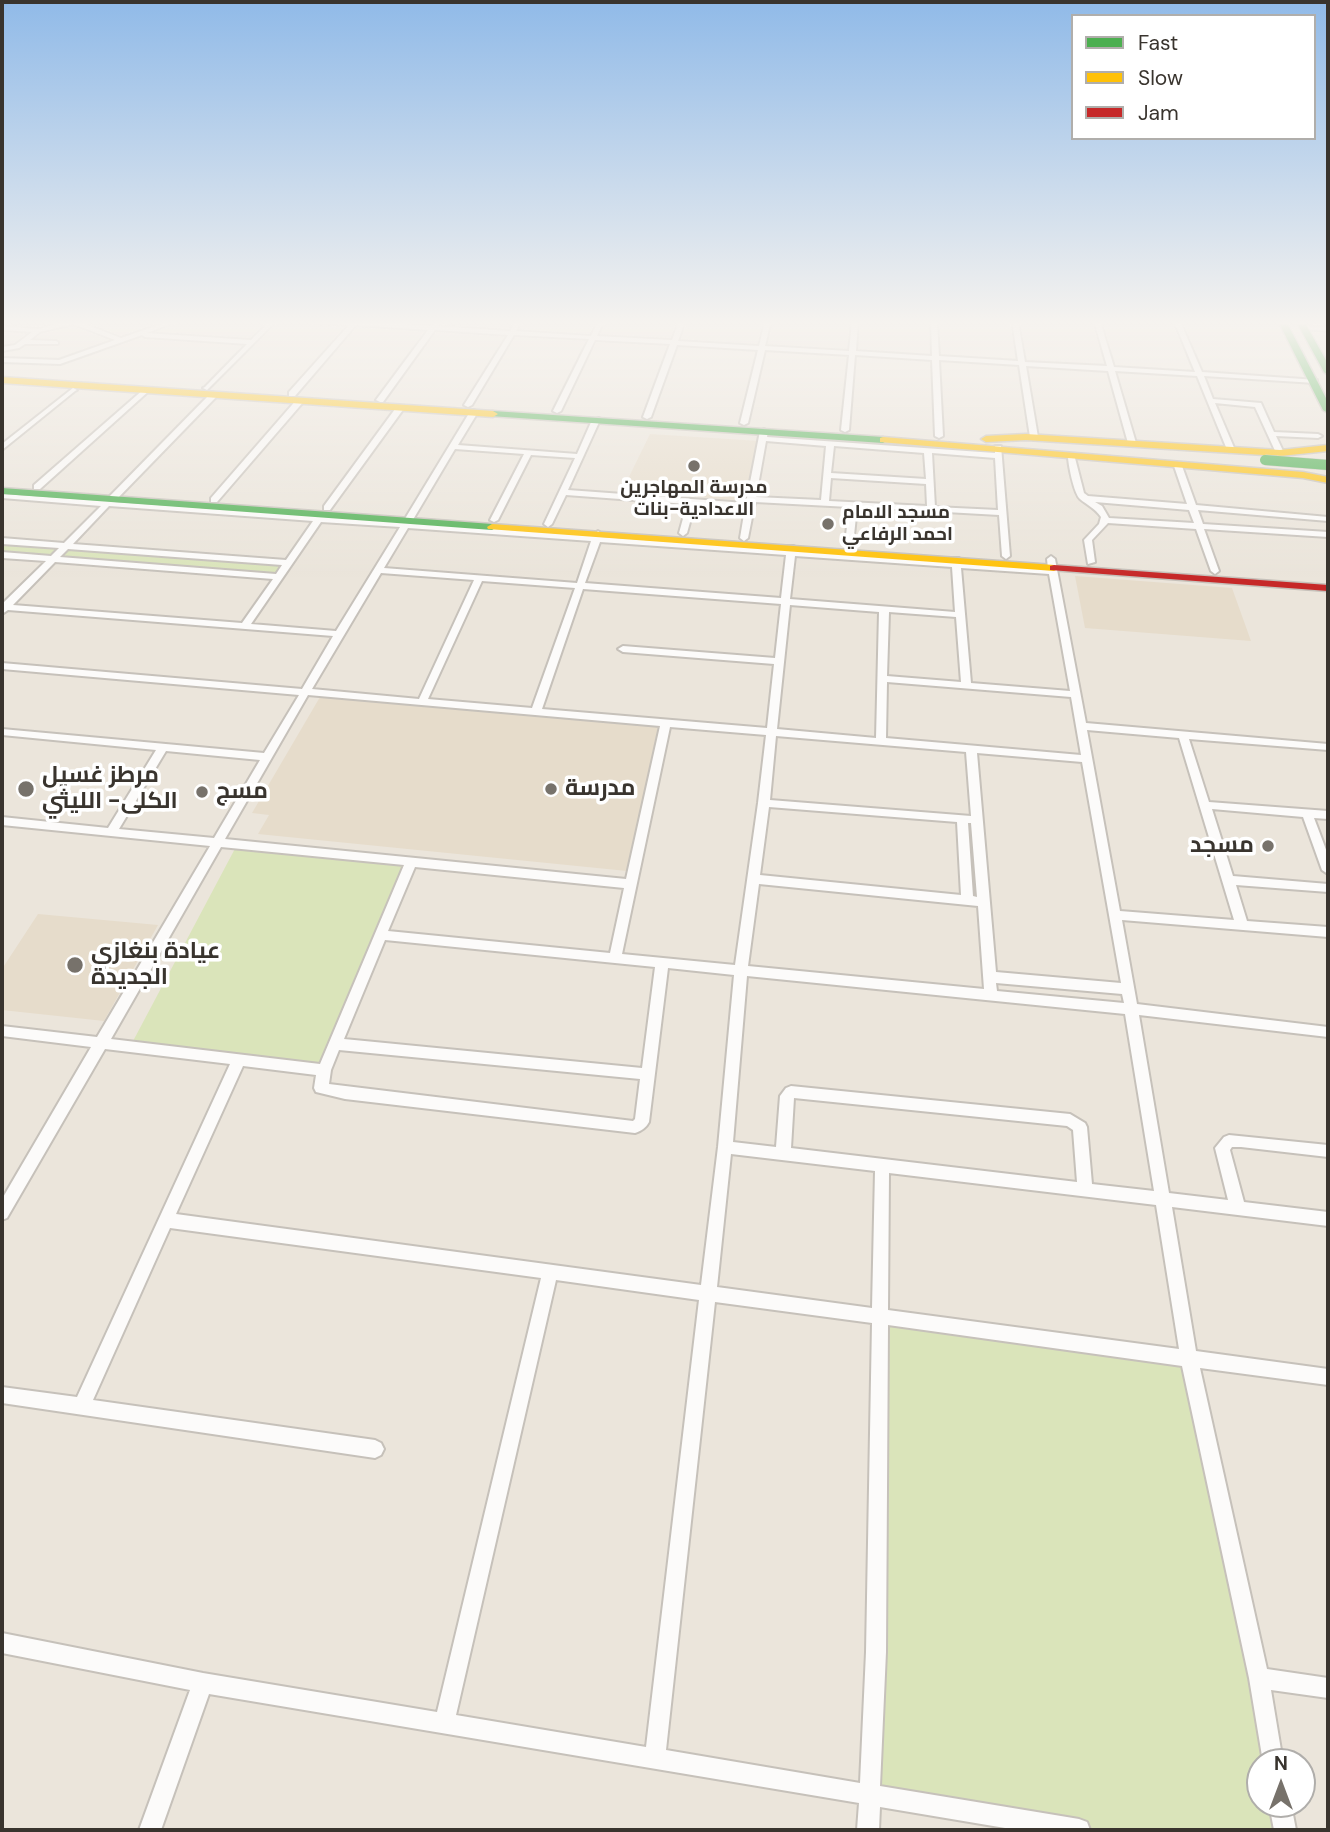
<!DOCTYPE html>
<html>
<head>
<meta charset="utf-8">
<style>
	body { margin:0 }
	#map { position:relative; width:1330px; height:1832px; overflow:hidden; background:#ebe5db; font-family:"DM Sans",sans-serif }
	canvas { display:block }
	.frame { position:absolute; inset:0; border:4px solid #39342e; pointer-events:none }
	.legend { position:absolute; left:1071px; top:14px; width:245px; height:126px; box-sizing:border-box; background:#fff; border:2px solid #b0aeab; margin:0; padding:9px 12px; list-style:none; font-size:21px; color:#39342e }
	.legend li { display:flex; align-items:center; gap:14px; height:35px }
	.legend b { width:35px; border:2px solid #b0aeab }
	.north { position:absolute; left:1246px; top:1748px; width:70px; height:70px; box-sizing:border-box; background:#fff; border:2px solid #b0aeab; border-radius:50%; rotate:0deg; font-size:19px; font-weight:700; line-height:28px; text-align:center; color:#39342e }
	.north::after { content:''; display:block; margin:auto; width:24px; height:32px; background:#77726b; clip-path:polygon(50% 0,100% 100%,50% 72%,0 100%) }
</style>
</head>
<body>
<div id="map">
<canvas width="1330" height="1832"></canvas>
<div class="frame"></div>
<ul class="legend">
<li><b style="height:9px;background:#4caf50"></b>Fast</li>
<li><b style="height:9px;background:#ffc107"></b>Slow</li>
<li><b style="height:9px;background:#c62828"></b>Jam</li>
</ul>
<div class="north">N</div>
</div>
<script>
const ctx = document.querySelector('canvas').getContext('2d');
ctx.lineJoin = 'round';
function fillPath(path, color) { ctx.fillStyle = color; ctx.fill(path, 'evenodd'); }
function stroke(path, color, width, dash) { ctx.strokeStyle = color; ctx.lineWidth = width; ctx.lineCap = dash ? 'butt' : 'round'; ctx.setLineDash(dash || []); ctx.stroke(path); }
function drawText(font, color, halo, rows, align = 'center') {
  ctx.font = font + ' "DM Sans",Cairo,sans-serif'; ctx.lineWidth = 7; ctx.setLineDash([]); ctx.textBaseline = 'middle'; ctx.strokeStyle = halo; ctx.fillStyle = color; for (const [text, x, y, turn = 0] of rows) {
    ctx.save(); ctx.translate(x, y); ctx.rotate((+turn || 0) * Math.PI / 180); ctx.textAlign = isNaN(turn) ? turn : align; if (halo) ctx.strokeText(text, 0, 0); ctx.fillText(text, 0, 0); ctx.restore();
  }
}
const built = new Path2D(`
	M650 434 760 441 748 501 622 491Z
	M1075 576 1232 588 1251 641 1085 628Z
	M320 697 658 727 627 871 258 834 269 815 252 813Z
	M38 914 158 925 104 1021 2 1010V969Z`);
const green = new Path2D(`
	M2 541 291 564 282 577 2 555Z
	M238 843 407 859 324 1068 132 1043Z
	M883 1309 1195 1352 1269 1762H1260V1804H1277L1282 1830H1093L874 1789Z`);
const street = new Path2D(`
	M67 321H77L121 338 170 321H178L147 333 251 340 270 321H276L207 390 203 388 205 387 247 344 145 337 142 335 60 364 2 362V358L59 360 115 340 73 324 40 332 30 340 56 341 58 342V344H25L19 348 2 351V347L15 345 32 332 2 330V326L38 329Z
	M311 321H359L431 326 436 322 439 324 437 326 510 331 516 321H522L516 331 591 336 598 321H604L597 336 672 340 679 321H685L678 341 759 346 765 321H771L765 346 849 351 852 321H858L856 351 932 356 931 321H937L939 356 1018 361 1012 321H1018L1025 362 1107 366 1094 321H1100L1114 367 1195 372 1174 321H1180L1202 372 1317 380V382L1315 383 1204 376 1213 399 1261 403 1274 432 1318 434 1322 436 1318 438 1276 436 1284 453 1277 455 1255 407 1215 403 1235 450 1228 452 1197 376 1115 371 1136 443 1132 445 1128 443 1108 371 1026 366 1038 437 1034 439 1030 437 1019 365 939 360 943 436 939 438 935 436 932 360 855 355 849 430 845 432 841 430 849 355 765 350 748 423 744 425 740 423 758 350 677 345 651 417 647 419 643 417 670 344 595 340 561 411 557 413 553 411 589 339 514 335 472 405 468 407 464 405 508 335 435 330 383 402H380L376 400 428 330 356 325 295 396H289V392L349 325 314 323Z
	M1304 326 1328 327V331L1302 329 1301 328Z
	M73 388 77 390 75 391 2 450V444Z
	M144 389 150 390 40 489H34V485Z
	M212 392 219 394 114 502 316 516 322 512 326 514 324 517 403 522 471 410H474L478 412 458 445 577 454 592 420 599 418 600 420 568 490 746 503 760 431 764 429 768 431 767 437 995 453V446H1001L1010 556 1006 559 1002 556 999 515 857 507 853 545 849 548 845 545 849 507 755 502 748 538 744 541 740 538 745 508 695 504 687 533 683 536 679 533 687 504 566 495 552 524 548 527 544 524 575 458 531 455 498 520 494 522 490 520 524 454 455 449 411 523 593 536 598 531 602 534 601 537 786 550 788 546H794L795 551 952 562 953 558H959L961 563 1048 569 1047 559 1051 556 1055 559 1086 723 1328 744V750L1189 739 1209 802 1328 811V819L1314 818 1328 855V874L1322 870 1303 817 1212 809 1233 876 1328 884V892L1236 885 1247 921 1328 927V937L1122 920 1137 1004 1328 1027V1037L1139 1015 1169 1193 1228 1200 1215 1148 1224 1137 1229 1135 1328 1145V1157L1241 1147H1232L1230 1150 1244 1202 1328 1212V1226L1172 1207 1196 1351 1328 1369V1385L1200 1368 1267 1669 1328 1678V1698L1271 1690 1283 1762H1263L1249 1678 1182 1366 888 1325 886 1652 880 1786 1079 1819 1087 1822 1090 1830H1017L880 1807 879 1830H857L859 1803 209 1694 161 1830H139L190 1690 2 1653V1633L203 1673 437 1712 541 1278 170 1228 93 1400 375 1440 381 1443 384 1449 381 1455 375 1458 2 1403V1387L77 1397 230 1064 105 1049 7 1218 2 1220V1199L91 1047 2 1036V1026L97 1037 210 846 2 825V817L108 828 156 750 2 735V729L264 753 299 695 2 669V663L302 689 333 636 8 610 2 614V604L46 561 2 558V552L51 556 59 548 2 544V538L64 543 101 506 2 498V494L105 501ZM766 441 826 446 821 500 756 497ZM834 446 924 453 926 479 831 473ZM932 453 995 458 998 510 935 507ZM831 478 926 484 927 506 829 501ZM109 506 313 521 286 560 73 544ZM321 522 400 527 336 631 251 624ZM408 528 591 541 577 583 384 568ZM600 542 786 555 781 598 585 583ZM68 549 282 565 276 574 60 557ZM795 556 952 567 955 612 790 599ZM55 562 273 579 242 623 13 605ZM961 568 1049 574 1070 691 971 683ZM381 573 474 580 419 699 312 689ZM482 581 575 588 532 708 428 699ZM583 589 781 604 775 658 623 646 618 649 623 652 774 664 767 728 542 709ZM790 605 879 612 876 738 777 729ZM889 612 956 617 961 682 887 676ZM887 682 1071 697 1081 755 886 738ZM308 695 660 726 626 879 225 839ZM670 727 766 735 758 803 735 965 622 954ZM1087 730 1179 738 1234 920 1120 911ZM776 736 966 752 971 816 770 800ZM166 751 260 760 214 838 119 829ZM977 753 1082 762 1121 983 996 972ZM769 807 957 822 961 895 760 875ZM968 823H971L977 897 973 896ZM221 847 404 865 320 1064 111 1039ZM415 867 624 888 610 953 388 931ZM759 884 978 906 984 989 748 966ZM385 940 655 967 642 1068 344 1039ZM668 968 734 975 718 1147 701 1285 176 1214 243 1066 316 1075 314 1088 316 1092 345 1099 635 1133C641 1131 646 1128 649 1122ZM747 976 1125 1014 1154 1191 1092 1184 1087 1127 1085 1123 1070 1114 791 1086 786 1088 780 1096 776 1147 733 1142ZM996 983 1122 994 1124 1003 997 991ZM339 1050 640 1079 635 1119 633 1121 329 1084 331 1070ZM794 1098 1067 1126 1073 1130 1077 1182 791 1148ZM731 1154 875 1171 872 1308 717 1287ZM889 1173 1156 1205 1179 1349 888 1310ZM556 1280 699 1300 646 1747 456 1715ZM715 1302 872 1323 866 1652 860 1783 666 1750Z
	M298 398 305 400 217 502H211V498Z
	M398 405 405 407 330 510H324V506Z
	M1068 456 1075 458 1084 493 1088 496 1187 504 1174 466 1178 464 1182 466 1196 505 1328 517V521L1198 510 1203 524 1328 532V537L1204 529 1219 571 1215 574 1211 571 1196 529 1108 523 1092 540 1095 562 1088 564 1084 540 1099 524 1101 517C1095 508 1087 505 1080 499 1074 494 1068 464 1068 456ZM1095 502 1189 510 1194 523 1109 518 1102 506Z
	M1269 1804H1291L1296 1830H1274Z`);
const fast = new Path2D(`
	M1278 321H1286L1328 402V413L1323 410Z
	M1296 321H1304L1328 364V375L1324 372Z
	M493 411 883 437 888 440 883 443 490 416V412Z
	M2 488 492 524 497 527 492 530 2 494Z`);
const slow = new Path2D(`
	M2 377 493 411 498 414 493 417 2 383Z
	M1026 434 1280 450 1328 445V451L1280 456 1026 440 986 442 981 439 986 436Z
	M883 437 1303 472 1328 477V483L1303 478 880 442V438Z
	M492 524 1054 565 1060 568 1054 571 488 529 487 527Z`);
const jam = new Path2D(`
	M1054 565 1328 585V591L1050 570V566Z`);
const fastBridge = new Path2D(`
	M1265 460 1328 465`);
const markers = [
	[694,466,7,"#77726b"],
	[828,524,7,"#77726b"],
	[26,789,9,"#77726b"],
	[551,789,7,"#77726b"],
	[202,792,7,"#77726b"],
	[1268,846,7,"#77726b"],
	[75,965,9,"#77726b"]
];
const farPoinames = [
	["مدرسة المهاجرين",694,488],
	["الاعدادية-بنات",694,510],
	["مسجد الامام",842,513,"left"],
	["احمد الرفاعي",842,535,"left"]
];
const poiNames = [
	["مرطز غسيل",42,776],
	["الكلى- الليثي",42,802],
	["مدرسة",565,789],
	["مسج",216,792],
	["مسجد",1254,846,"right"],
	["عيادة بنغازي",91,952],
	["الجديدة",91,978]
];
fillPath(built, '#e6dccb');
fillPath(green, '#dae4ba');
stroke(street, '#c6c1ba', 4);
stroke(fast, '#c6c1ba', 3);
stroke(slow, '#c6c1ba', 3);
stroke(jam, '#c6c1ba', 3);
fillPath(street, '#fcfbfa');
fillPath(fast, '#4caf50');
fillPath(slow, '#ffc107');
fillPath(jam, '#c62828');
stroke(fastBridge, '#c6c1ba', 11, []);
stroke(fastBridge, '#4caf50', 10);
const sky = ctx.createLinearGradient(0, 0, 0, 577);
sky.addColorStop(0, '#90bae8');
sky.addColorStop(0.56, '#f6f3ef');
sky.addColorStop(1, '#f6f3ef00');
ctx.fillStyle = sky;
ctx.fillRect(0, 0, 1330, 577);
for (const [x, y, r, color] of markers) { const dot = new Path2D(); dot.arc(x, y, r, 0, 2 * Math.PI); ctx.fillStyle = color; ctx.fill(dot); stroke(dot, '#fff', 2.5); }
drawText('bold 19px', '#39342e', '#fff', farPoinames);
drawText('bold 23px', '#39342e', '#fff', poiNames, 'left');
</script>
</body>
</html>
